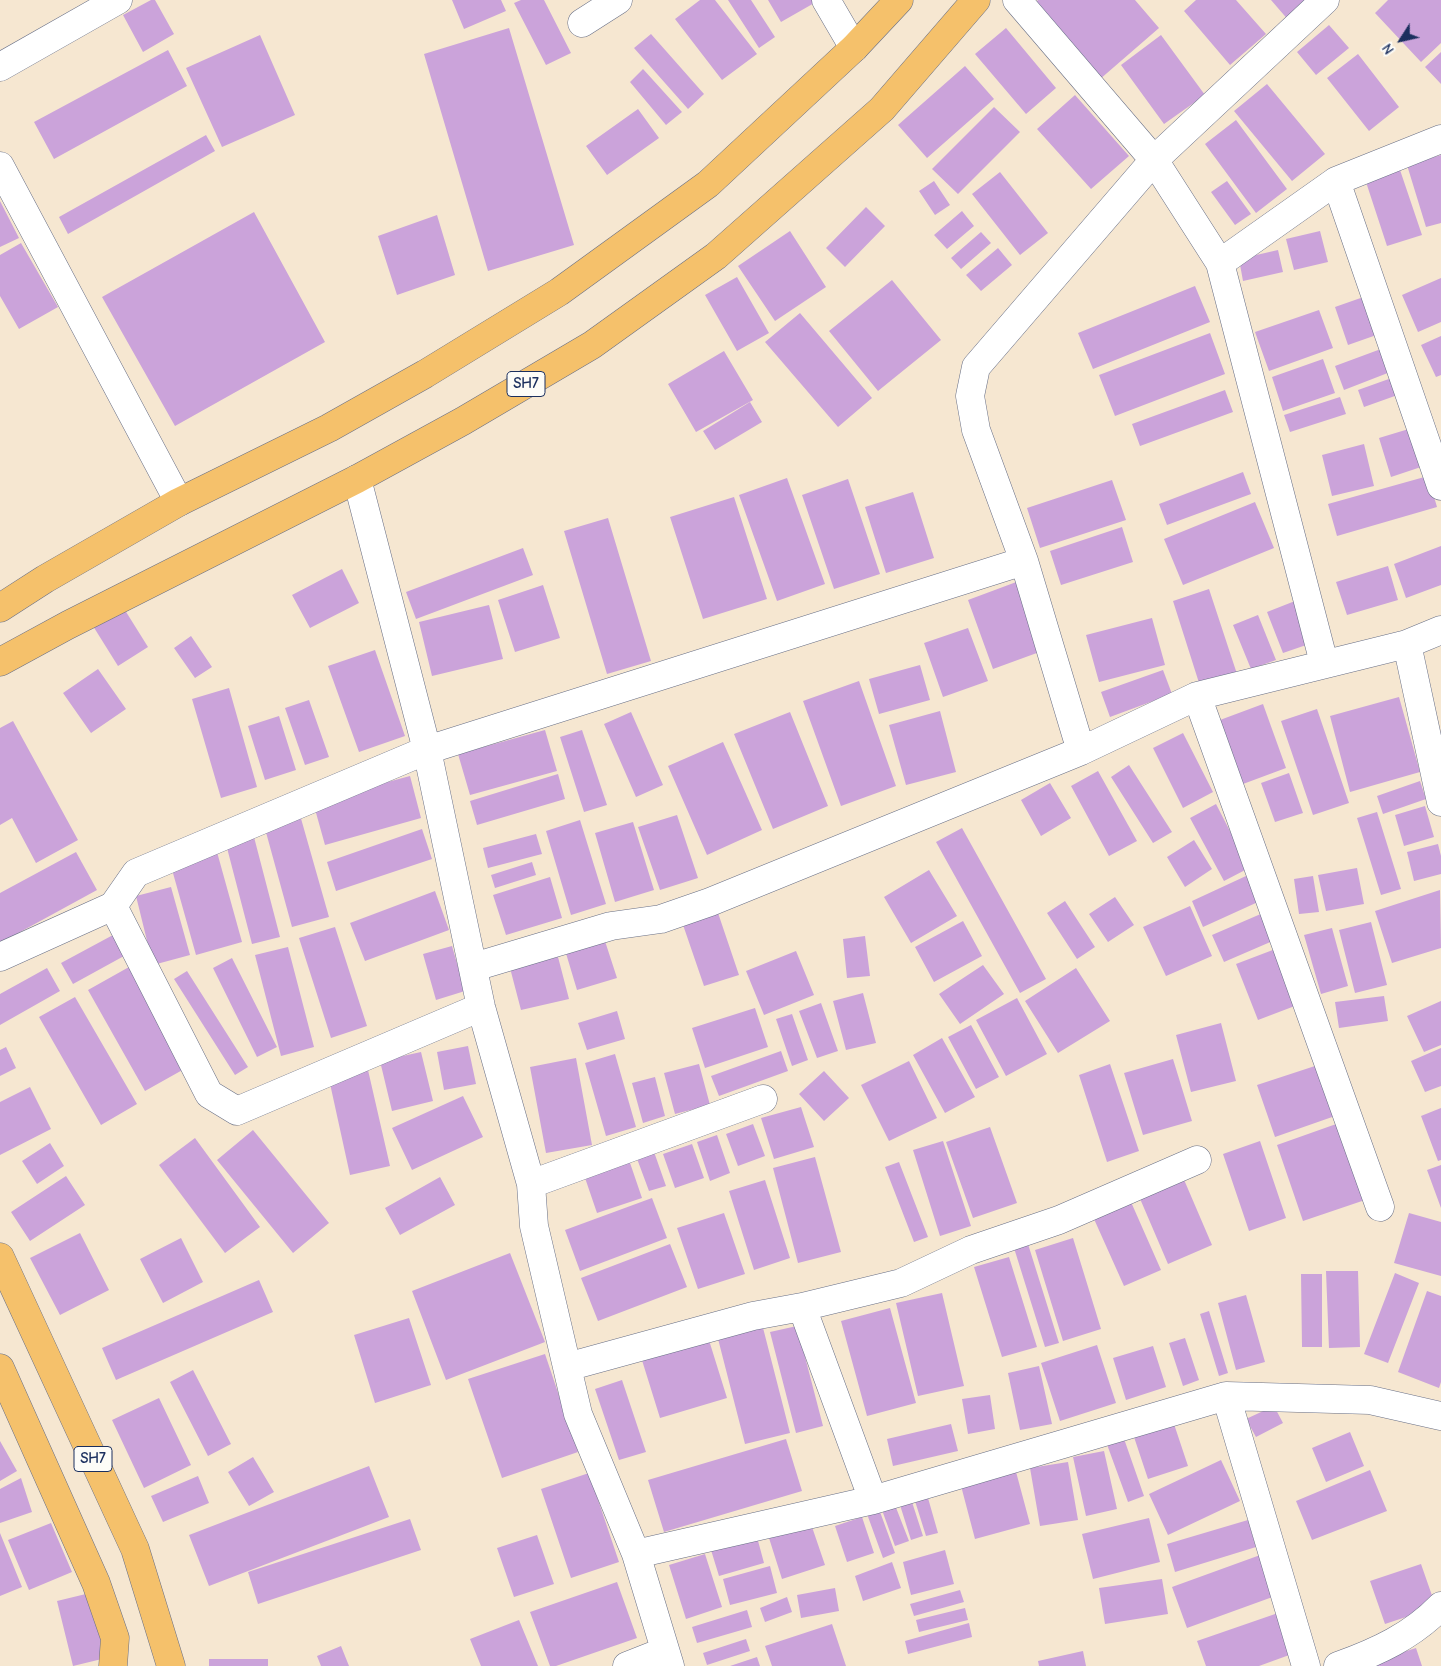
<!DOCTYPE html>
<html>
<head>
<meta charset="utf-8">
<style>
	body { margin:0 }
	#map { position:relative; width:1441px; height:1666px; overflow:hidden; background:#f6e7d1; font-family:"Comic Neue",sans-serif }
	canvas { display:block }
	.north { position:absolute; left:1376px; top:15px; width:50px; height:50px; -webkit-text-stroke:4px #fdfcf7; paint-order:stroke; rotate:235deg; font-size:14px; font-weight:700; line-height:20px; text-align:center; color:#1b2f5e }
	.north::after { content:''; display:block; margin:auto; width:18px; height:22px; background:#1b2f5e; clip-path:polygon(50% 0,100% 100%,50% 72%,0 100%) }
</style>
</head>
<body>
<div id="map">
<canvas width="1441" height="1666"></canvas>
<div class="north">N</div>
</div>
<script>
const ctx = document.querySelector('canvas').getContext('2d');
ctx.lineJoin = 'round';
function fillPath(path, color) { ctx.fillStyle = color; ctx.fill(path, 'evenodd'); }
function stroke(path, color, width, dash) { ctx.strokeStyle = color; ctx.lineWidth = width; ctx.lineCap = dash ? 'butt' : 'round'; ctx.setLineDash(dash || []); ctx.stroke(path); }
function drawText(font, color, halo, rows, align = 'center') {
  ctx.font = font + ' "Comic Neue",sans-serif'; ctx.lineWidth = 4; ctx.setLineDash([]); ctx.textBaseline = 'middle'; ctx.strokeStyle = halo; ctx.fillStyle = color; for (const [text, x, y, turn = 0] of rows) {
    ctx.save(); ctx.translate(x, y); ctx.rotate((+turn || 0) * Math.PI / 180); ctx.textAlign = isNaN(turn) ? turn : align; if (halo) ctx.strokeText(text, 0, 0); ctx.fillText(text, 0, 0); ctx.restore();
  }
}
const building = new Path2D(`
	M151 0H155L174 34 143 52 123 15Z
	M452 0H501L506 11 464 29Z
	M521 0H544L571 53 546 65 514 3Z
	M700 0H715L757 54 722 80 675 19Z
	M728 0H751L775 37 759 48Z
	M768 0H814L816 2 781 22Z
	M1038 0H1135L1159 28 1099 80 1034 4Z
	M1196 0H1236L1266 34 1230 65 1184 11Z
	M1271 0H1313L1290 22Z
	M1388 0H1441V43L1421 62 1375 13Z
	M1329 25 1349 48 1316 75 1297 52Z
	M509 28 574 245 488 271 424 54Z
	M1006 28 1056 88 1026 114 975 54Z
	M651 34 704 94 688 109 634 48Z
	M260 35 295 115 222 147 186 68Z
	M1161 35 1205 95 1164 124 1121 65Z
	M168 50 187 86 54 159 34 122Z
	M1441 52V84L1425 67Z
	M1358 54 1399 107 1369 131 1327 78Z
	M965 66 994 99 927 158 898 125Z
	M643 69 682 112 666 125 630 82Z
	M1267 84 1325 154 1292 181 1234 111Z
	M1075 95 1129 156 1091 189 1037 129Z
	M994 107 1020 132 958 194 932 169Z
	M638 109 659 138 607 175 586 146Z
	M1236 120 1287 189 1256 213 1205 144Z
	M206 135 215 151 68 234 59 217Z
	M1441 155V223L1426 227 1407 165Z
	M1399 167 1422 235 1387 246 1365 179Z
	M1000 172 1048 233 1020 255 972 194Z
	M934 181 950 205 935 215 919 191Z
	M1227 181 1251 214 1235 225 1211 192Z
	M0 201 19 238 0 247Z
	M866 207 885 226 845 267 826 248Z
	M962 211 974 226 947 249 934 235Z
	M254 212 325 342 175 426 102 297Z
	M437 215 455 275 397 295 378 236Z
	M790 231 826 287 775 321 738 266Z
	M1320 231 1328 262 1294 270 1286 239Z
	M981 232 991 243 961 269 951 258Z
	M21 243 58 307 19 329 0 296V255Z
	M998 248 1012 265 981 291 966 275Z
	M1278 250 1283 272 1243 281 1239 259Z
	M737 277 769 333 737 351 705 295Z
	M1441 278V322L1418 332 1402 295Z
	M892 280 941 340 878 391 829 331Z
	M1195 286 1210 322 1093 369 1078 333Z
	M1372 294 1385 332 1348 345 1335 307Z
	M1319 310 1333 348 1269 371 1255 332Z
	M800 313 872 398 838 427 765 342Z
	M1210 333 1225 374 1115 416 1099 375Z
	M1441 336V375L1436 377 1421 345Z
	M1389 346 1398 369 1344 390 1335 366Z
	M724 351 753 400 696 432 668 384Z
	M1323 359 1335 393 1283 411 1272 377Z
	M1400 375 1406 392 1364 407 1358 390Z
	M1225 390 1233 412 1140 446 1132 424Z
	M1340 397 1346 414 1290 432 1284 415Z
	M750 402 762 422 715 450 703 431Z
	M1412 428 1424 466 1391 477 1379 438Z
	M1364 444 1374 486 1332 496 1322 455Z
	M1243 472 1251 494 1167 525 1159 504Z
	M1428 476 1437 507 1337 536 1328 504Z
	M787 478 825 584 777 601 739 495Z
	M848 479 880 574 834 589 802 495Z
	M1112 480 1126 520 1040 548 1027 508Z
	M913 492 934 558 886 573 865 507Z
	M734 497 767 599 703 619 670 517Z
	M1255 502 1274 548 1183 585 1164 539Z
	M608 518 651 661 607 674 564 531Z
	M1122 527 1133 562 1061 585 1050 551Z
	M1441 546V585L1406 598 1394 564Z
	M523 548 533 575 416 619 406 592Z
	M1388 566 1398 600 1347 615 1336 582Z
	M342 569 359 603 310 628 292 595Z
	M1019 581 1045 650 993 669 968 600Z
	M543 585 560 638 515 652 498 600Z
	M1209 589 1237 674 1200 686 1173 601Z
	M1295 601 1312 643 1283 653 1267 612Z
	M489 605 503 659 432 676 419 622Z
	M123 607 148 647 118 666 93 626Z
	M1258 615 1276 660 1251 669 1233 625Z
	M1152 618 1165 665 1099 682 1086 635Z
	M968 628 988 681 943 697 924 643Z
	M191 636 212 667 195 678 174 648Z
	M375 650 405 736 359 752 328 666Z
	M920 665 930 700 879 714 869 679Z
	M98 669 126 709 91 733 63 693Z
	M1163 670 1172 694 1110 717 1101 692Z
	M859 681 896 786 841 806 803 701Z
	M229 688 257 787 221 798 192 699Z
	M1399 697 1420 772 1350 792 1330 716Z
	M309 700 329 757 305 765 285 708Z
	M1263 704 1286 768 1243 784 1220 720Z
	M1317 709 1349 803 1313 815 1281 721Z
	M940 711 956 772 906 785 889 725Z
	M631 712 663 785 636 797 604 724Z
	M790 712 828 806 773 829 734 734Z
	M279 716 296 770 265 780 248 726Z
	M13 721 78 840 36 863 12 818 0 825V728Z
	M545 730 557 771 470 795 458 754Z
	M582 730 607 805 584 812 560 737Z
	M1183 733 1213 792 1183 808 1153 748Z
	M723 742 762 830 707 855 668 766Z
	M1129 765 1172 832 1153 843 1111 777Z
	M1098 771 1137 841 1109 856 1071 786Z
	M1289 773 1303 813 1275 822 1261 783Z
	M558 774 565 799 477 825 470 801Z
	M410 776 421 818 325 845 313 802Z
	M1420 781 1426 799 1383 814 1377 796Z
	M1050 783 1071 818 1041 836 1021 800Z
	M1216 804 1249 868 1224 881 1190 818Z
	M1425 806 1434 837 1404 846 1395 815Z
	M1377 812 1401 889 1381 895 1357 818Z
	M300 815 329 917 292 927 264 825Z
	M677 815 698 878 660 890 638 827Z
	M580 820 606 904 571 915 546 831Z
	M633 822 654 890 615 902 595 833Z
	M962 828 1046 979 1020 993 936 842Z
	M422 829 432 859 336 891 327 862Z
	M536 834 542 854 488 868 483 848Z
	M254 837 280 937 252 944 226 844Z
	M1194 840 1212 869 1185 887 1167 857Z
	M1438 844 1441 856V874L1414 881 1407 852Z
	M76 852 97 890 0 943V893Z
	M217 852 242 942 196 955 171 866Z
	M532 862 536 875 495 888 491 875Z
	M1357 868 1364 904 1326 911 1318 875Z
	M929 870 957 916 911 943 884 897Z
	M1246 876 1258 902 1203 927 1192 901Z
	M1313 876 1319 912 1299 914 1294 879Z
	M550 877 562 918 506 935 493 895Z
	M171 887 190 955 153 965 136 896Z
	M1440 890 1441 948 1392 963 1375 911Z
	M435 891 449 930 365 961 350 923Z
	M1115 897 1134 925 1108 942 1089 914Z
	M1065 901 1095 947 1077 959 1047 913Z
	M1190 906 1212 956 1166 976 1143 927Z
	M716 907 739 975 704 986 681 919Z
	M1263 913 1275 940 1224 962 1212 935Z
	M963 921 982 956 934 982 915 947Z
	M1371 922 1387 985 1355 993 1339 930Z
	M335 927 367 1026 331 1038 299 938Z
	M1332 928 1348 986 1321 994 1304 935Z
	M113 935 124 956 73 984 61 963Z
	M865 936 870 976 847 978 843 939Z
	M604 938 617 978 577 990 565 950Z
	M452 946 465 991 436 1000 423 954Z
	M288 947 314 1047 281 1056 255 955Z
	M1278 948 1300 1004 1258 1020 1236 964Z
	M796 951 814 995 764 1015 746 971Z
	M558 957 569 999 521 1010 510 968Z
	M232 958 277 1047 257 1057 213 968Z
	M983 965 1004 994 960 1024 939 994Z
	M129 967 186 1068 145 1091 88 990Z
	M47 968 60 991 0 1025V994Z
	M1076 968 1110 1021 1058 1053 1025 1001Z
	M187 971 248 1067 235 1075 174 979Z
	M863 993 876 1043 846 1050 833 1001Z
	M1384 996 1388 1021 1339 1028 1335 1002Z
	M75 997 137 1104 101 1125 39 1017Z
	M1017 998 1047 1054 1006 1076 976 1020Z
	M1441 1001V1045L1424 1052 1407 1016Z
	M821 1003 838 1051 817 1058 799 1011Z
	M755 1008 768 1047 705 1068 692 1028Z
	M617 1011 625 1039 587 1050 578 1023Z
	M792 1014 808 1060 792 1066 776 1019Z
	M1221 1023 1236 1081 1191 1092 1176 1035Z
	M971 1025 999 1077 976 1089 948 1037Z
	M942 1038 975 1097 945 1113 913 1055Z
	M468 1046 476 1084 444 1090 437 1052Z
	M6 1047 16 1068 0 1076V1050Z
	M1441 1048V1086L1425 1092 1411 1061Z
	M781 1051 788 1071 719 1096 711 1076Z
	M421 1052 433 1101 392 1111 380 1061Z
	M615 1054 636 1127 606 1136 585 1063Z
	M576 1058 592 1145 546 1153 530 1067Z
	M1173 1059 1192 1121 1143 1135 1124 1073Z
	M909 1061 937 1118 889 1141 861 1085Z
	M699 1064 710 1105 675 1114 664 1073Z
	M1110 1064 1139 1151 1107 1162 1079 1075Z
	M1318 1065 1335 1116 1275 1137 1257 1085Z
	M368 1070 390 1166 350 1175 329 1079Z
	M824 1071 849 1098 824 1121 799 1094Z
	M655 1077 665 1116 643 1123 632 1083Z
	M30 1087 51 1129 0 1155V1102Z
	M463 1096 483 1137 412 1170 392 1128Z
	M801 1107 814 1147 774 1159 761 1118Z
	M1441 1108V1160L1438 1161 1421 1116Z
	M1339 1123 1365 1200 1303 1221 1277 1145Z
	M753 1124 765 1156 738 1166 726 1134Z
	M990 1127 1017 1203 973 1218 946 1142Z
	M253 1130 329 1223 293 1253 217 1160Z
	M717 1135 730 1173 710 1181 697 1142Z
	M195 1138 260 1227 225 1253 159 1165Z
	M943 1141 971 1226 940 1236 913 1150Z
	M1260 1141 1286 1218 1249 1231 1223 1154Z
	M50 1143 64 1166 37 1184 22 1161Z
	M692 1144 704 1178 675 1188 663 1154Z
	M653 1149 666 1186 649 1191 636 1156Z
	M628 1157 642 1198 597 1213 583 1172Z
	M815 1157 841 1252 798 1263 773 1168Z
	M899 1162 928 1237 914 1242 885 1167Z
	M1441 1165V1208L1427 1170Z
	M1182 1175 1212 1245 1168 1264 1138 1194Z
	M66 1176 85 1205 30 1241 11 1212Z
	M440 1177 455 1205 400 1235 385 1208Z
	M765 1180 790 1258 754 1270 729 1191Z
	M652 1198 667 1238 580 1271 565 1230Z
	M1131 1202 1161 1270 1124 1286 1094 1219Z
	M724 1213 745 1274 698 1289 677 1228Z
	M1409 1213 1441 1222V1276L1394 1263Z
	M80 1233 109 1290 60 1315 30 1258Z
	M181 1238 203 1282 163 1303 140 1259Z
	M1073 1238 1101 1329 1063 1341 1035 1250Z
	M670 1244 687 1287 598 1321 581 1278Z
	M1028 1244 1059 1343 1045 1347 1014 1248Z
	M510 1253 545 1342 446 1380 412 1291Z
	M1009 1257 1037 1347 1002 1357 974 1267Z
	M1326 1271H1358L1360 1347 1329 1348Z
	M1395 1273 1419 1283 1388 1363 1364 1354Z
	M1301 1274H1322V1347H1302Z
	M259 1280 273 1312 116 1380 102 1348Z
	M1427 1291 1441 1296V1382L1439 1388 1398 1372Z
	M942 1293 964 1386 918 1396 896 1303Z
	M1246 1295 1265 1362 1236 1370 1218 1303Z
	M890 1308 916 1403 867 1416 841 1321Z
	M1209 1311 1228 1373 1219 1376 1200 1314Z
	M409 1318 431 1385 375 1403 354 1335Z
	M761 1320 790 1433 745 1444 716 1331Z
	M797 1326 823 1426 796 1433 770 1332Z
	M708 1337 727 1398 660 1418 641 1357Z
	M1185 1338 1199 1380 1183 1386 1169 1343Z
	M1097 1345 1116 1403 1060 1421 1041 1363Z
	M1153 1346 1166 1387 1126 1400 1113 1358Z
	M545 1354 578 1452 502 1478 468 1379Z
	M1039 1366 1052 1424 1020 1430 1008 1373Z
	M193 1370 231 1444 208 1456 170 1382Z
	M622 1380 646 1452 619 1460 595 1389Z
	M990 1395 995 1429 968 1434 962 1399Z
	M159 1398 191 1465 144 1488 112 1420Z
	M1274 1406 1283 1423 1256 1437 1246 1419Z
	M1173 1421 1188 1466 1148 1479 1133 1434Z
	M951 1424 958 1451 893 1466 887 1439Z
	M1350 1432 1364 1466 1326 1482 1312 1448Z
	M1122 1433 1144 1496 1128 1502 1105 1439Z
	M786 1439 802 1491 664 1532 648 1480Z
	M0 1441 17 1471 0 1481Z
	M1104 1451 1117 1509 1086 1516 1073 1457Z
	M253 1457 274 1492 249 1506 228 1472Z
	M1221 1460 1240 1501 1168 1535 1149 1494Z
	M1068 1462 1078 1520 1040 1526 1030 1468Z
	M369 1466 389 1517 209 1586 189 1535Z
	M1015 1468 1030 1524 975 1539 960 1482Z
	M1370 1470 1387 1511 1312 1540 1296 1501Z
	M589 1473 619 1562 571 1578 541 1489Z
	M198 1476 209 1503 163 1522 151 1496Z
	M21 1478 32 1512 0 1523V1489Z
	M928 1498 938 1533 926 1536 915 1501Z
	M912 1502 923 1536 911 1540 900 1505Z
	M895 1505 909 1541 895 1546 882 1510Z
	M879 1509 895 1553 883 1558 867 1514Z
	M862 1517 874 1553 847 1562 835 1526Z
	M1149 1518 1160 1562 1093 1579 1082 1534Z
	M410 1519 421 1550 258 1604 248 1572Z
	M1248 1520 1256 1547 1175 1572 1167 1544Z
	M51 1523 72 1572 29 1590 8 1540Z
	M811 1524 825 1565 782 1579 769 1538Z
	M0 1533 22 1587 0 1596Z
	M537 1535 554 1584 514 1597 497 1548Z
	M757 1537 764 1563 719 1576 711 1550Z
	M945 1550 954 1584 911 1595 903 1562Z
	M705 1554 722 1607 686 1619 669 1565Z
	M1263 1554 1278 1595 1187 1628 1172 1587Z
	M892 1562 901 1588 863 1601 855 1576Z
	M1421 1564 1436 1607 1385 1624 1370 1581Z
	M770 1566 777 1593 730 1605 723 1579Z
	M1162 1579 1168 1614 1105 1624 1099 1588Z
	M617 1582 637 1638 556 1666H550L530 1612Z
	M835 1588 839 1611 801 1618 797 1595Z
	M960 1590 964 1602 914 1616 910 1604Z
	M90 1593 106 1658 73 1666 57 1601Z
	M787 1597 792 1612 765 1622 760 1608Z
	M965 1608 968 1620 919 1632 916 1620Z
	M747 1610 752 1627 697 1643 692 1627Z
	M1278 1613 1292 1654 1259 1666H1206L1197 1641Z
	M519 1620 538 1666H481L470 1639Z
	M969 1623 972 1637 908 1654 905 1641Z
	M832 1624 846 1666H772L765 1646Z
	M746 1639 750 1651 707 1665 703 1653Z
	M341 1646 349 1666H321L317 1656Z
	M1416 1648 1422 1666H1359Z
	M1083 1651 1086 1666H1039L1038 1661Z
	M757 1657 760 1666H730Z
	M209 1659H268V1666H209Z`);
const minor = new Path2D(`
	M826 0 854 48
	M1017 0 1154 160 1220 263 1324 663
	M582 23 618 0
	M0 67 118 0
	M0 166 179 502
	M1336 181 1441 486
	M1220 263 1336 181 1441 139
	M357 479 427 750 481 1007 531 1184 534 1226 578 1414 636 1554 670 1666
	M1407 644 1441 802
	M1197 696 1380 1207
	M1081 751 1024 561 976 430 970 396 976 367 1154 160 1325 0
	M113 906 209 1094 237 1111 481 1007
	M0 957 113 906 136 873 427 750 1024 561
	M474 967 611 926 661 919 710 902 1081 751 1197 696 1407 644 1441 630
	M1197 1160 1059 1220 971 1250 901 1283 802 1307 873 1500 1226 1396 1370 1400 1441 1416
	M531 1184 763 1099
	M567 1367 753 1316 802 1307
	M1226 1396 1306 1666
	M636 1554 873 1500
	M627 1666 665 1651
	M1338 1666C1377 1652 1412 1636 1441 1606`);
const major = new Path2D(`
	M0 608 45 579 179 502 329 428 425 374 559 292 708 184 854 48 899 0
	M0 662 68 625 357 479 463 421 592 345 716 256 882 109 976 0
	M0 1257 135 1549 171 1666
	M0 1368 96 1583 115 1638 113 1666`);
const shields = [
	[526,384,38],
	[93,1459,38]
];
const shieldNames = [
	["SH7",526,384],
	["SH7",93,1459]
];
fillPath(building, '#cba3da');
stroke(minor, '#686f86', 29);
stroke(major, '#686f86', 29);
stroke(minor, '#fff', 28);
stroke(major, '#f5c16b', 28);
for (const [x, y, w] of shields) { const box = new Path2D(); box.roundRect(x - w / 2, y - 12.5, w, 25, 4); ctx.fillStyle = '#fdfcf7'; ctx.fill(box); stroke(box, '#1b2f5e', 1); }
drawText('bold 15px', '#1b2f5e', null, shieldNames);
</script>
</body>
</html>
